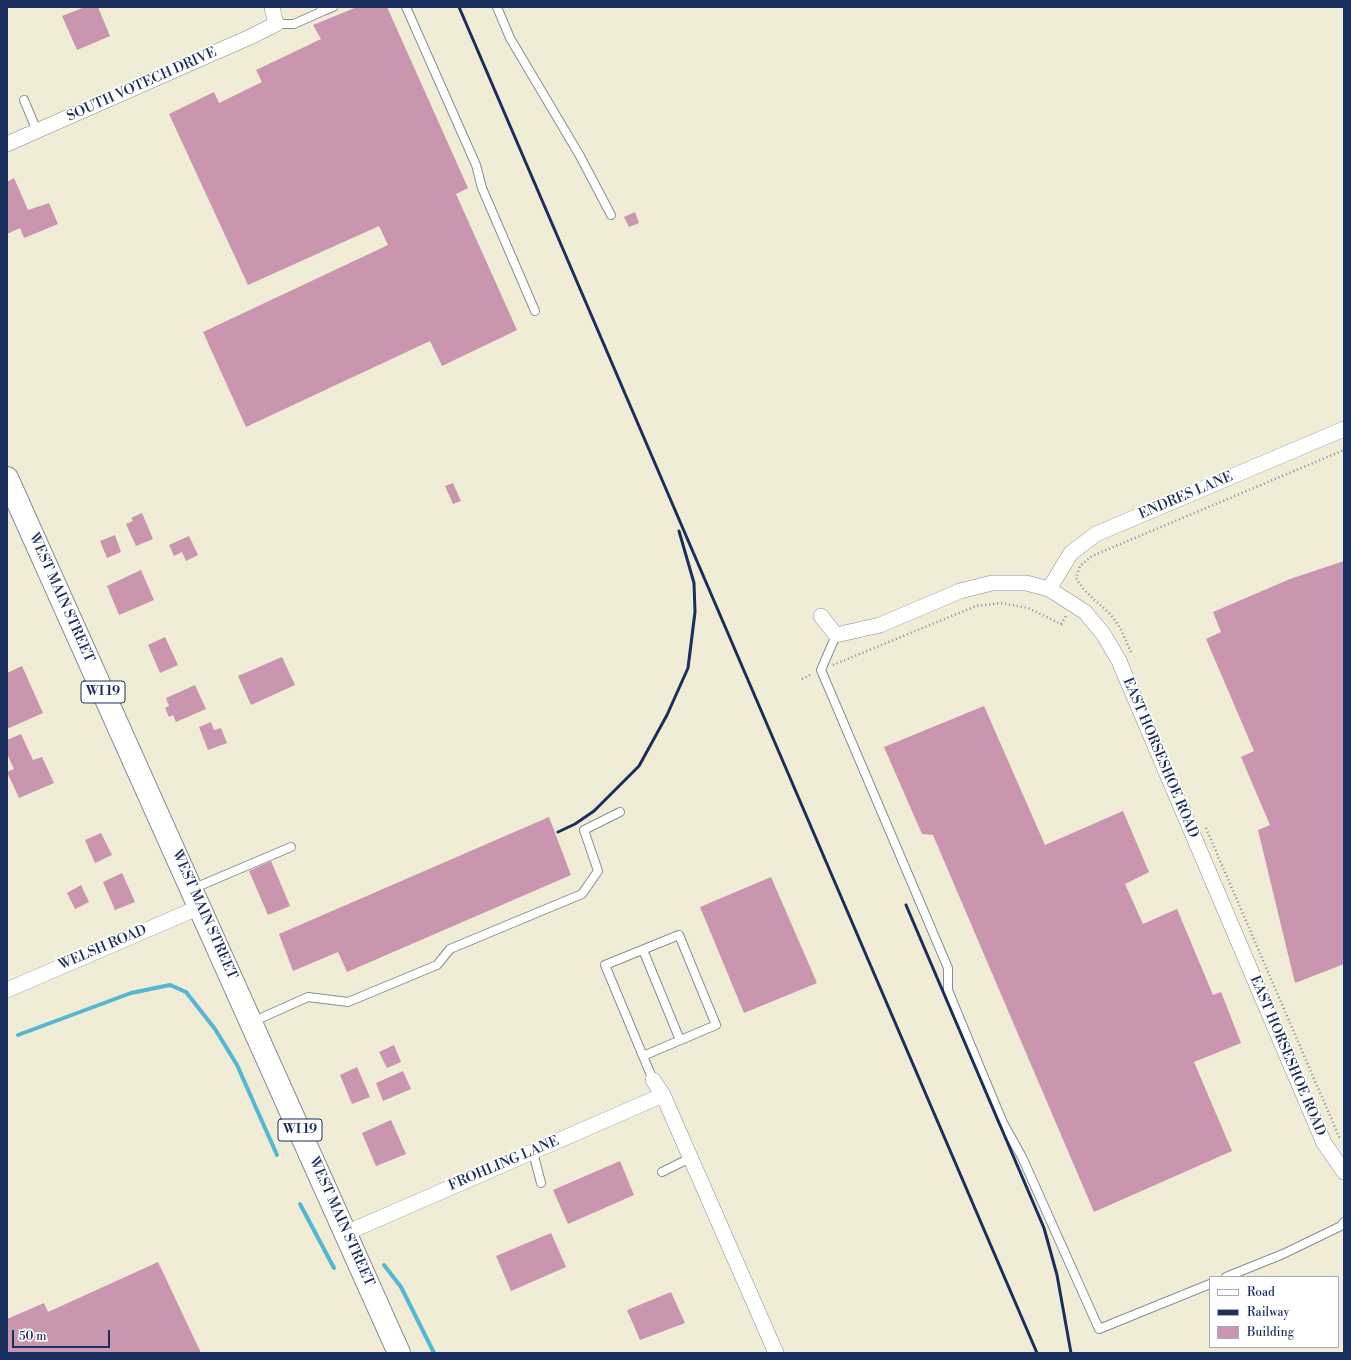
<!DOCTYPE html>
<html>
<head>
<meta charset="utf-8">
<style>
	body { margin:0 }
	#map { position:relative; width:1351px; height:1360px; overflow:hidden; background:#f1ecd5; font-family:"Libre Bodoni",serif }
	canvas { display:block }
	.frame { position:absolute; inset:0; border:8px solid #1b2f5e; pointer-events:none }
	.legend { position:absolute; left:1209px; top:1276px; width:130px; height:72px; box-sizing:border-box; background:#fff; border:1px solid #a4acbf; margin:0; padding:5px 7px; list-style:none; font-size:12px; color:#1b2f5e }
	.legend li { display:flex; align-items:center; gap:8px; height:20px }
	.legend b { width:20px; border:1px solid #a4acbf }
	.scale { position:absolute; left:12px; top:1330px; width:98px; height:18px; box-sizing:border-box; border:2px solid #1b2f5e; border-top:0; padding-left:5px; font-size:12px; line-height:14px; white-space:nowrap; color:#1b2f5e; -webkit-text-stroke:3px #fff; paint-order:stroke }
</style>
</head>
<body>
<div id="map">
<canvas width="1351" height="1360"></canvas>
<div class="frame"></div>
<ul class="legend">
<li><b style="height:5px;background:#fff"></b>Road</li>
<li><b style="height:5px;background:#1b2f5e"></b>Railway</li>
<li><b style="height:11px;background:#ca96af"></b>Building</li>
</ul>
<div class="scale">50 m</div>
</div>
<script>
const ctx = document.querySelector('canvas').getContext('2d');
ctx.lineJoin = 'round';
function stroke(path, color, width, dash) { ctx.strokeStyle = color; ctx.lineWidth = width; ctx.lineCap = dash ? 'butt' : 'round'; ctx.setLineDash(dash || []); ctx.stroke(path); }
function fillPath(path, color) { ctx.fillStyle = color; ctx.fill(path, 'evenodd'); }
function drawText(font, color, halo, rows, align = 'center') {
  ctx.font = font + ' "Libre Bodoni",serif'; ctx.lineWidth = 3.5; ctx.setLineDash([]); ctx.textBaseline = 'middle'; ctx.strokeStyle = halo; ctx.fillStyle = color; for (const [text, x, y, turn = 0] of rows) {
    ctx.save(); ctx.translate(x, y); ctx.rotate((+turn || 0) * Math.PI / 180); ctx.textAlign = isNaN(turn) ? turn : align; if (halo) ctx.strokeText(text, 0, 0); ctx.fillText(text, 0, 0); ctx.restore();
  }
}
const stream = new Path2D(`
	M18 1035 131 993 170 985 186 992 215 1029 237 1065 277 1155
	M300 1204 334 1268
	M384 1265 401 1287 434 1353`);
const building = new Path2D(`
	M85 7H98L110 36 77 50 62 16Z
	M357 7H387L468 188 456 194 517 330 442 366 430 341 246 427 203 332 388 245 379 226 248 285 169 114 214 92 219 103 262 82 256 70 321 39 313 25Z
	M14 178 28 210 49 203 58 224 24 238 20 228 7 234V182Z
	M635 212 639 223 629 227 624 217Z
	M453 483 461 501 453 504 445 486Z
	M142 513 153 539 136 546 126 524 133 521 131 518Z
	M115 535 121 552 107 558 100 541Z
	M189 536 198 555 186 561 182 552 174 556 169 545Z
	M1344 561V964L1295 983 1258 830 1270 825 1241 757 1254 751 1206 639 1221 632 1213 612 1290 579Z
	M141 570 154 600 119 615 107 586Z
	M165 637 178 665 160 673 148 645Z
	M282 657 295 685 251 705 238 676Z
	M22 666 43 713 7 729V673Z
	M195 685 206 709 176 722 173 715 169 717 165 708 169 706 166 698Z
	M984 706 1045 845 1123 811 1149 872 1125 884 1143 924 1177 909 1213 995 1221 992 1241 1043 1194 1062 1232 1151 1094 1212 933 835 922 834 884 747Z
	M211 722 214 730 221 728 227 743 208 750 199 727Z
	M21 734 33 760 42 757 54 783 19 798 7 772 14 769 7 754V740Z
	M549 817 571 875 347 972 338 952 293 971 279 934Z
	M101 833 112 855 95 863 85 840Z
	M271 861 290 906 268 915 249 871Z
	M122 873 135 902 115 910 103 882Z
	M771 877 817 983 744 1013 700 907Z
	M81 885 89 902 75 909 67 893Z
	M394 1045 401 1062 387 1068 379 1052Z
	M357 1067 370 1097 352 1104 340 1075Z
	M403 1071 411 1089 383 1101 376 1083Z
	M391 1120 406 1154 376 1166 362 1133Z
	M620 1161 634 1195 568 1224 553 1190Z
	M551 1233 566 1267 511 1291 496 1256Z
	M158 1262 201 1353H7V1319L44 1303 48 1312Z
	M671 1292 685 1323 640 1340 627 1310Z`);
const path = new Path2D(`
	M1131 652C1125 639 1120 625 1110 614 1097 601 1086 595 1076 578L1080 566 1092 556 1344 450
	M833 665 976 606 1001 603 1028 608 1061 624 1066 616
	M802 679 812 674
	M1206 828 1340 1139`);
const lane = new Path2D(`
	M406 7 476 165 482 188 535 311
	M497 7 510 38 580 156 611 215
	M323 11 333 7
	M276 24H294L323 11 321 7
	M24 100 37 131
	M836 635 821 670 948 968V990L959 1017 1003 1123 1022 1157 1099 1329 1210 1284
	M192 889 291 847
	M643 950 680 1040
	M252 1022 308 997 348 1002 437 965 450 949 582 894 598 871 584 830 620 812
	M643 1056 716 1025 679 935 605 965 653 1080
	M533 1152 541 1183
	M662 1172 690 1158
	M1226 1277 1283 1254 1341 1226 1344 1222`);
const street = new Path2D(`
	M7 144 250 37 276 24 272 7
	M1049 589 1071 553 1096 534 1344 429
	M821 616 836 635 880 625 960 591 992 583H1026L1049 589 1085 612 1104 635 1119 661 1324 1143 1344 1172
	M7 990 200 907
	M653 1080 663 1095 776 1353
	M346 1233 663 1095`);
const primary = new Path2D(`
	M7 478 399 1353`);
const rail = new Path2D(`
	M459 7 1037 1353
	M558 832 575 824 594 811 639 766 667 715 688 668 695 612 694 583 679 531
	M906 905 1044 1228 1057 1275 1071 1353`);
const shields = [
	[103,692,44],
	[300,1130,44]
];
const shieldNames = [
	["WI 19",103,692],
	["WI 19",300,1130]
];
const streetNames = [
	["SOUTH VOTECH DRIVE",142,85,-24],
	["ENDRES LANE",1186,496,-23],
	["WEST MAIN STREET",61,598,66],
	["EAST HORSESHOE ROAD",1160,758,67],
	["WEST MAIN STREET",204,915,66],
	["WELSH ROAD",103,948,-23],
	["EAST HORSESHOE ROAD",1287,1056,67],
	["FROHLING LANE",504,1164,-23],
	["WEST MAIN STREET",341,1222,66]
];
stroke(stream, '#54b7d3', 4);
fillPath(building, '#ca96af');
stroke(lane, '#868e9a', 10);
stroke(street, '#868e9a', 16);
stroke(primary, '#868e9a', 24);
stroke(path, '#868e9a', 2.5, [1, 3]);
stroke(lane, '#fff', 8);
stroke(street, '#fff', 15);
stroke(primary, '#fff', 22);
stroke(rail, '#1b2f5e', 3);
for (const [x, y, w] of shields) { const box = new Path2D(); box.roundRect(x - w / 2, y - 11, w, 22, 3); ctx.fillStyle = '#fff'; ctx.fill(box); stroke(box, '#1b2f5e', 1); }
drawText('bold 13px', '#1b2f5e', null, shieldNames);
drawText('14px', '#1b2f5e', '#fff', streetNames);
</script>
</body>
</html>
